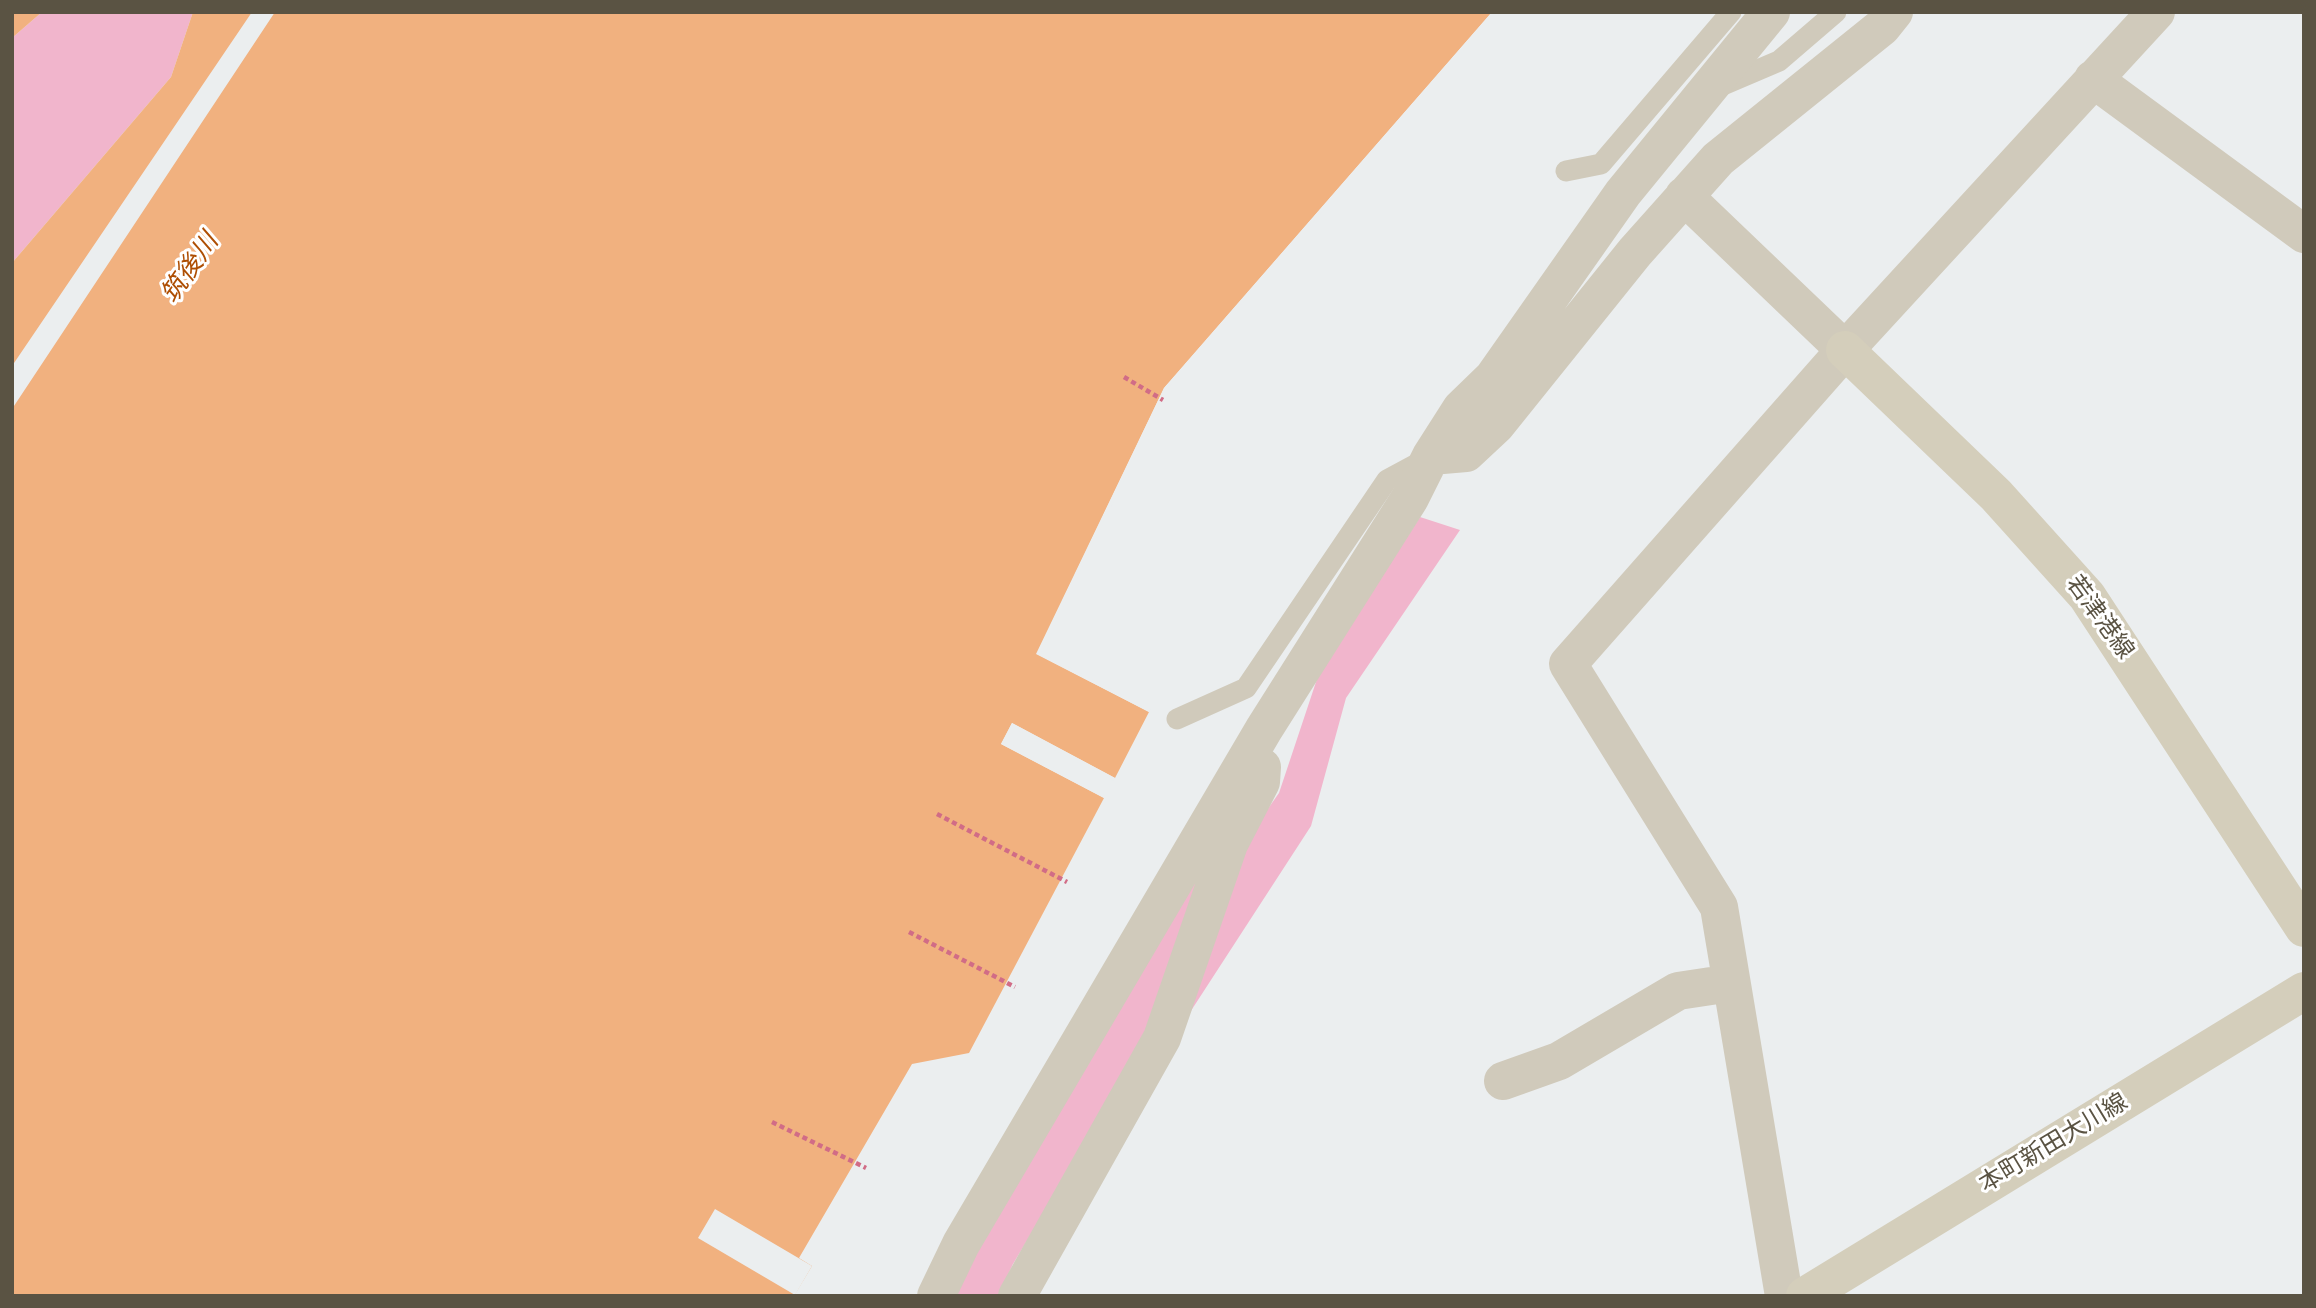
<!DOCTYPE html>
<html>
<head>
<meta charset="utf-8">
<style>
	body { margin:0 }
	#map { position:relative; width:2316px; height:1308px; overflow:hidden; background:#ebeeef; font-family:Poppins,sans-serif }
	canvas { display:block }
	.frame { position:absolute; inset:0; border:14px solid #5a5343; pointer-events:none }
</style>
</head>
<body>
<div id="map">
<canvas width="2316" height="1308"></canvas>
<div class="frame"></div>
</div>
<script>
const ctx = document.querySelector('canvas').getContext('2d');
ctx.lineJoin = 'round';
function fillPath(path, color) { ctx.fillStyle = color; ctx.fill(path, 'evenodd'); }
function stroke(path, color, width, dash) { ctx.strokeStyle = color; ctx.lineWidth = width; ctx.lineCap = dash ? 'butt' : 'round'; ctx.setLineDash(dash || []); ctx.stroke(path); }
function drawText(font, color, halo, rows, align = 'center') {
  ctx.font = font + ' Poppins,"Noto Sans JP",sans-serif'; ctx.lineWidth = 6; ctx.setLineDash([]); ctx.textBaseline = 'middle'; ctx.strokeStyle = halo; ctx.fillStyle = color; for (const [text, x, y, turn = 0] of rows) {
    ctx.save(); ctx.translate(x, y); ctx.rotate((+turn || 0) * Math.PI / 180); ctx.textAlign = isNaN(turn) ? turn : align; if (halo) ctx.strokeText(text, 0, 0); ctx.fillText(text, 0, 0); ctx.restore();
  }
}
const green = new Path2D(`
	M42 12H193L171 77 12 263V38Z
	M1420 517 1460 530 1346 698 1311 826 1185 1020 1236 854 1279 793 1318 676Z
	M1215 844 1138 1055 1013 1264 998 1296H944Z`);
const water = new Path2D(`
	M12 12H42L12 38Z
	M193 12H1492L1164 388 1037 654 1149 712 1115 778 1012 723 1001 744 1104 798 969 1053 912 1064 799 1258 812 1266 794 1296H12V263L171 77Z`);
const pier = new Path2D(`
	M252 12H275L12 409V366Z
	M1492 12 1494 15 1167 390 1041 653 1151 709 1149 712 1036 654 1164 388Z
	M1012 723 1115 778 1113 781 1013 728 1006 742 1105 795 1104 798 1001 744Z
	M715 1209 812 1266 795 1295 698 1238Z`);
const path = new Path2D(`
	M1124 377 1163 400
	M937 814 1067 882
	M909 932 1015 987
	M772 1122 866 1168`);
const lane = new Path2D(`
	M1718 87 1779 61 1836 12
	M1566 171 1601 164 1731 12
	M1177 719 1246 688 1387 480 1426 459`);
const street = new Path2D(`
	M2093 79 2304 234
	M1684 196 1845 350
	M1431 456 1466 453 1496 425 1635 252 1718 159 1882 27 1894 12
	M1503 1081 1559 1061 1678 991 1731 983
	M936 1296 961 1244 1264 729 1410 498 1431 456 1461 409 1493 378 1623 193 1771 12
	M1017 1296 1162 1038 1229 844 1261 782 1262 767
	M1784 1296 1719 907 1568 664 1845 350 2156 12`);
const secondary = new Path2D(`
	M1845 350 1996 495 2087 596 2304 928
	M1805 1296 2304 991`);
const streetNames = [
	["若津港線",2099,618,54],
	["本町新田大川線",2054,1144,-31]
];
const waterNames = [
	["筑後川",191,269,-55]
];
fillPath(green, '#f1b5cc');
fillPath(water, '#f1b17f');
fillPath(pier, '#ebeeef');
stroke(path, '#d16c86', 4.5, [5, 3.5]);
stroke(lane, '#d0cabb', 21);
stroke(street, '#d0cabb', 38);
stroke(secondary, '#d4cebb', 38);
drawText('24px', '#5a5343', '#fff', streetNames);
drawText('italic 26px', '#ae4e03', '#fff', waterNames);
</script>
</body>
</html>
